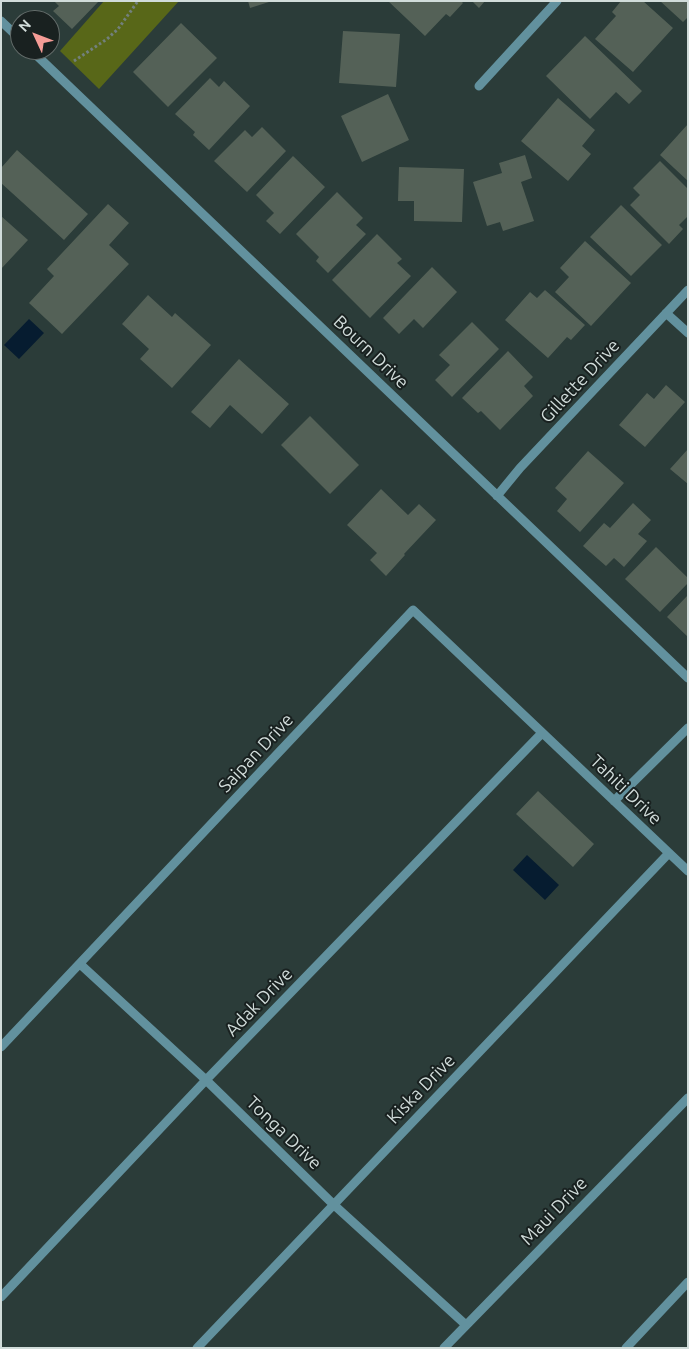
<!DOCTYPE html>
<html>
<head>
<meta charset="utf-8">
<style>
	body { margin:0 }
	#map { position:relative; width:689px; height:1349px; overflow:hidden; background:#2b3c39; font-family:Ubuntu,sans-serif }
	canvas { display:block }
	.frame { position:absolute; inset:0; border:2px solid #d1dcda; pointer-events:none }
	.north { position:absolute; left:10px; top:10px; width:50px; height:50px; box-sizing:border-box; background:#192120; border:1px solid #636c6a; border-radius:50%; rotate:313deg; font-size:14px; font-weight:700; line-height:20px; text-align:center; color:#d1dcda }
	.north::after { content:''; display:block; margin:auto; width:18px; height:22px; background:#f59c96; clip-path:polygon(50% 0,100% 100%,50% 72%,0 100%) }
</style>
</head>
<body>
<div id="map">
<canvas width="689" height="1349"></canvas>
<div class="frame"></div>
<div class="north">N</div>
</div>
<script>
const ctx = document.querySelector('canvas').getContext('2d');
ctx.lineJoin = 'round';
function fill(path, color) { ctx.fillStyle = color; ctx.fill(path, 'evenodd'); }
const shape = rows => new Path2D(rows.map(r => 'M' + r).join(''));
function stroke(path, color, width, dash) { ctx.strokeStyle = color; ctx.lineWidth = width; ctx.lineCap = dash ? 'butt' : 'round'; ctx.setLineDash(dash || []); ctx.stroke(path); }
function label(font, color, halo, rows, align = 'center') {
  ctx.font = font + ' Ubuntu,sans-serif'; ctx.lineWidth = 4; ctx.setLineDash([]); ctx.textBaseline = 'middle'; ctx.strokeStyle = halo; ctx.fillStyle = color; for (const [text, x, y, turn = 0] of rows) {
    ctx.save(); ctx.translate(x, y); ctx.rotate((+turn || 0) * Math.PI / 180); ctx.textAlign = isNaN(turn) ? turn : align; if (halo) ctx.strokeText(text, 0, 0); ctx.fillText(text, 0, 0); ctx.restore();
  }
}
fill(shape([
	[104,1,179,1,99,89,60,51]
]), '#586718');
fill(shape([
	[29,319,44,333,19,359,4,345],
	[527,855,559,885,545,900,513,870]
]), '#061c30');
fill(shape([
	[54,1,99,1,72,29,53,11,59,6],
	[248,1,269,1,269,2,250,8],
	[388,1,461,1,463,3,450,17,446,14,425,36],
	[472,1,485,1,479,8],
	[621,1,643,1,673,28,633,72,595,39,616,16,612,12],
	[660,1,688,1,688,17,683,22],
	[181,23,217,58,168,107,133,72],
	[343,31,400,34,396,87,339,83],
	[585,36,642,91,629,104,616,92,590,119,546,76],
	[210,78,219,87,224,81,250,106,209,150,193,135,195,132,175,114],
	[388,94,409,140,362,162,341,116],
	[558,98,595,130,582,146,591,154,568,181,521,141],
	[688,124,688,181,660,155],
	[262,127,286,151,247,192,214,161,245,130,252,137],
	[17,150,88,214,64,240,1,183,1,168],
	[525,155,532,178,521,182,534,221,503,231,500,222,487,226,473,182,502,173,499,163],
	[293,156,325,187,280,234,266,221,274,213,256,195],
	[660,161,688,189,688,216,679,225,683,229,669,244,630,205,640,195,633,188],
	[399,167,464,169,462,222,414,221,414,201,398,201],
	[337,192,363,218,356,225,366,234,328,273,316,261,319,257,296,234],
	[108,204,129,223,109,245,129,264,62,334,29,303,54,276,47,269],
	[621,205,662,245,631,276,590,237],
	[1,216,28,240,1,269],
	[377,234,402,259,397,263,411,276,370,318,332,280],
	[585,241,631,283,591,326,555,292,569,277,560,268],
	[432,267,457,292,423,328,414,319,399,334,383,318],
	[545,290,585,325,571,340,567,337,548,358,505,320,530,292,537,298],
	[148,295,172,317,175,313,211,345,172,388,140,359,149,349,122,324],
	[472,322,499,349,452,397,435,380,450,365,439,355],
	[508,351,533,377,524,386,533,396,500,430,481,411,478,413,462,398],
	[239,359,289,404,262,434,230,405,210,428,191,412],
	[666,385,685,402,645,447,619,425,647,393,654,399],
	[310,416,359,465,330,494,281,445],
	[688,449,688,484,670,469],
	[588,451,624,483,580,532,557,511,567,499,555,488],
	[381,489,408,515,419,504,436,520,404,554,405,555,386,576,370,560,377,553,347,525],
	[633,503,651,520,638,534,647,541,624,567,614,558,606,566,583,546,604,523,610,528],
	[656,547,688,578,688,583,660,612,625,579],
	[688,595,688,637,667,617],
	[538,791,594,844,573,867,516,814]
]), '#546157');
stroke(shape([
	[74,61,107,39,118,29,138,1]
]), '#72807d', 3, [2.5, 2.5]);
stroke(shape([
	[1,21,20,39],
	[31,50,688,678],
	[479,86,557,1],
	[666,313,688,333],
	[497,496,520,468,688,290],
	[614,801,688,728],
	[80,964,206,1080,333,1204,466,1325],
	[1,1047,413,610,688,871],
	[1,1297,206,1080,542,733],
	[197,1348,669,853],
	[444,1348,688,1098],
	[626,1348,688,1282]
]), '#62919e', 9);
label('18px', '#d1dcda', '#192120', [
	["Bourn Drive",371,352,44],
	["Gillette Drive",580,381,-47],
	["Saipan Drive",256,753,-47],
	["Tahiti Drive",626,790,44],
	["Adak Drive",259,1002,-46],
	["Kiska Drive",421,1089,-46],
	["Tonga Drive",284,1133,44],
	["Maui Drive",554,1211,-46]
]);
</script>
</body>
</html>
